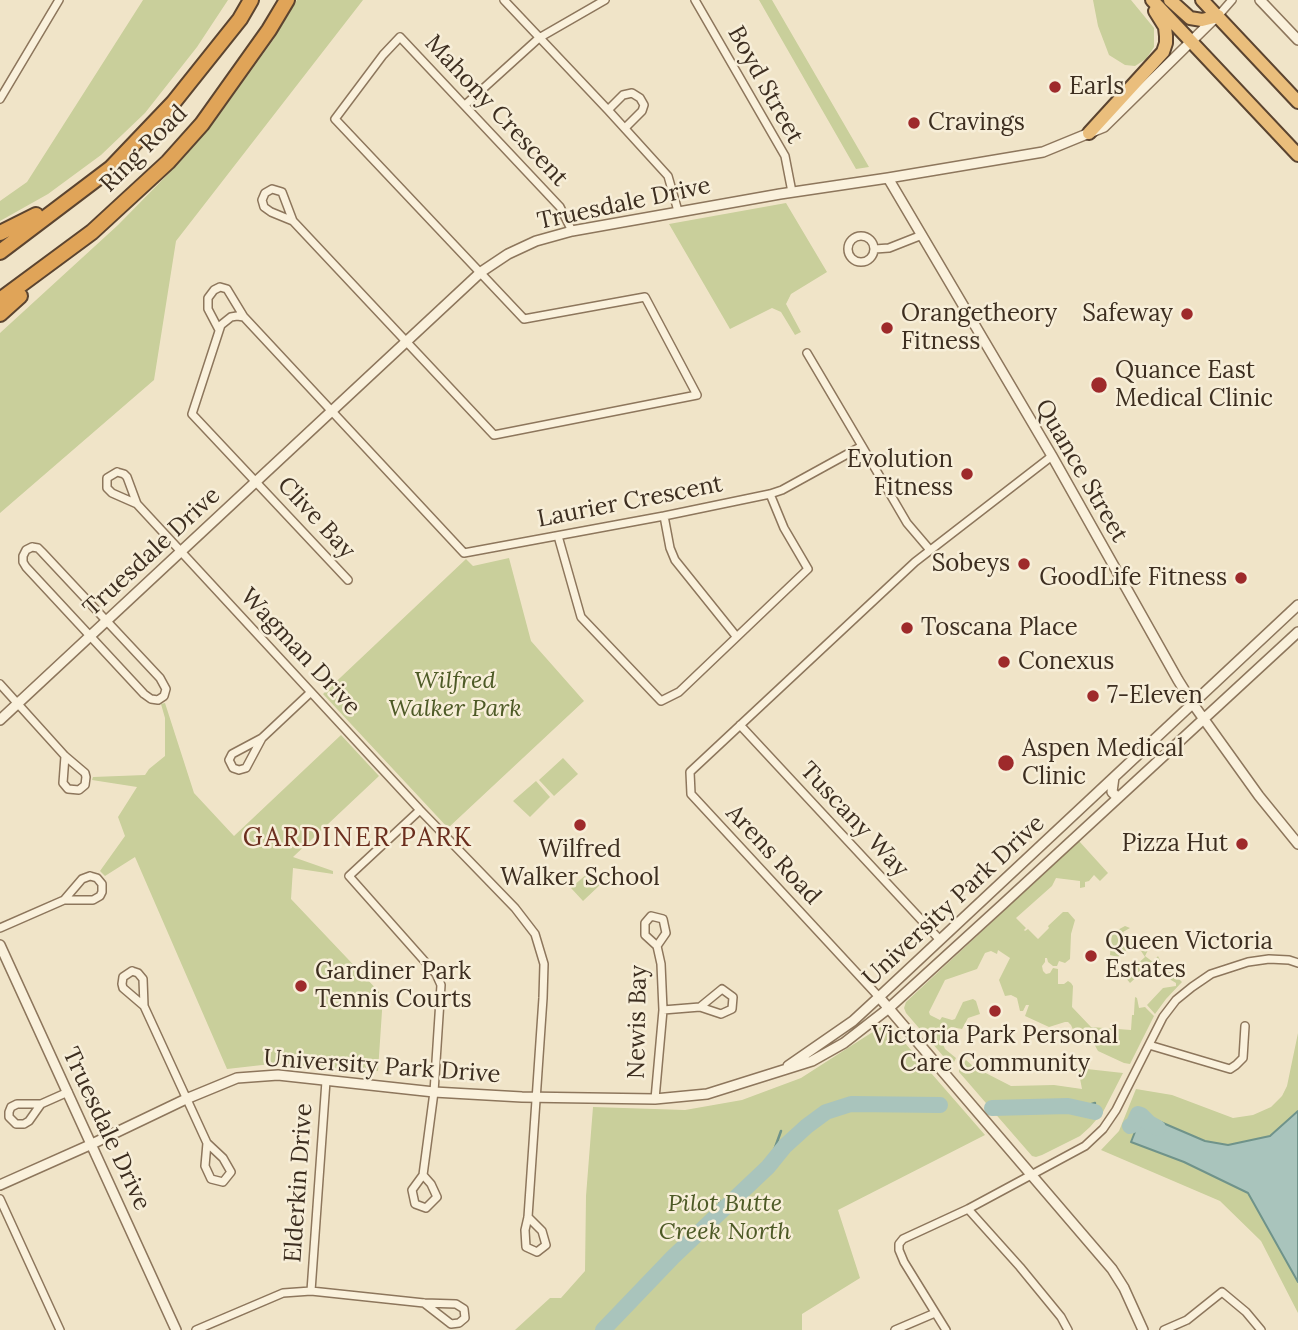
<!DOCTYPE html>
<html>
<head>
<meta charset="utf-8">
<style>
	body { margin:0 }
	canvas { display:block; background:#f0e4c8 }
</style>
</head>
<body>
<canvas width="1298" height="1330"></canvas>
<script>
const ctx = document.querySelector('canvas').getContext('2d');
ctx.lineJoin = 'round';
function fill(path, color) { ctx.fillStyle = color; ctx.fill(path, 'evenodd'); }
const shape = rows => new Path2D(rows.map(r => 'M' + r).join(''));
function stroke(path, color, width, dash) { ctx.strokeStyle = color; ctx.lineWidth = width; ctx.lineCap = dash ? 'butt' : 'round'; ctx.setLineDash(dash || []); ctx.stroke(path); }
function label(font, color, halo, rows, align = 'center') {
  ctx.font = font + ' Lora,serif'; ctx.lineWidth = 5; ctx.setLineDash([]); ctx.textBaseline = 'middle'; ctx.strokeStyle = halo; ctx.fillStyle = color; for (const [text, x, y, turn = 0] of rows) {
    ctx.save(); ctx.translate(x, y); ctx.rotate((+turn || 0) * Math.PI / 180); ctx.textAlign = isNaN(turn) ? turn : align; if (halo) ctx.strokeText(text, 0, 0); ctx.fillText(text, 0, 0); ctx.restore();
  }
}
fill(shape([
	[143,0,228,0,197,47,145,113,101,155,48,194,0,221,0,201,27,182],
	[297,0,363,0,176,241,154,380,0,513,0,333,118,225,179,163,212,125,273,40],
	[759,0,772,0,869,167,856,169],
	[1093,0,1131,0,1154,28,1154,47,1146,59,1135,66,1125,65,1109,55,1098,26],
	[786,203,827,272,791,294,786,304,801,332,795,335,781,312,772,308,730,329,669,224],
	[509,558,531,641,584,701,448,828,323,694,466,559,473,566],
	[165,703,194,793,234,836,341,735,379,776,293,857,333,871,333,874,293,868,291,899,383,996,378,1071,271,1064,227,1069,135,857,105,876,100,871,125,836,118,817,137,787,92,780,93,777,145,775,149,769,165,756,165,718,161,704],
	[563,758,578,774,554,796,539,780],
	[536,781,550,797,530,817,513,801],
	[1079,841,1108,873,1100,881,1094,875,1089,881,1085,882,1085,887,1080,888,1080,881,1056,878,1052,886,1016,918,1026,928,1024,930,1025,931,1028,929,1038,939,1049,928,1048,926,1063,912,1068,912,1075,920,1071,934,1070,959,1065,963,1059,961,1057,966,1053,966,1048,962,1047,958,1045,958,1045,962,1042,966,1043,971,1046,974,1050,973,1053,968,1058,969,1058,984,1064,984,1068,981,1071,983,1073,986,1072,1007,1091,1027,1131,1030,1132,1015,1134,1015,1134,1013,1135,997,1137,998,1139,1008,1145,1007,1154,1016,1130,1064,1124,1063,1098,1051,1093,1042,1082,1044,1078,1032,1076,1030,1074,1032,1071,1025,1068,1022,1065,1022,1049,1027,1025,1016,1029,1005,1026,1005,1023,1011,1020,1011,1017,998,1011,995,1005,996,999,980,1010,958,998,950,997,954,991,951,985,953,977,969,945,980,929,1012,930,1015,940,1020,942,1017,952,1020,955,1019,963,1002,973,999,976,1001,980,1014,968,1018,962,1029,951,1027,946,1031,943,1037,942,1042,945,1049,956,1058,954,1062,950,1064,906,1013,904,1008,906,1002],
	[589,872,601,884,583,901,571,888],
	[1125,926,1130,928,1123,932,1127,941,1135,937,1136,939,1135,943,1118,957,1110,955,1112,933],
	[1148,950,1145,956,1153,962,1158,956,1160,960,1159,966,1157,967,1153,962,1130,983,1125,977,1130,976,1131,967,1133,968,1145,957,1141,951],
	[1172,972,1182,982,1166,999,1155,1014,1147,1005,1163,988,1176,986,1176,983,1171,980,1166,974,1167,973],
	[882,1026,891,1027,985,1135,838,1210,860,1278,802,1314,802,1330,515,1330,550,1298,561,1298,585,1271,586,1196,593,1107,685,1110,742,1100,801,1078],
	[1298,1033,1298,1111,1270,1136,1228,1145,1205,1141,1142,1114,1131,1142,1184,1162,1248,1193,1298,1282,1298,1313,1261,1241,1220,1201,1101,1150,1119,1131,1136,1089,1172,1095,1233,1118,1253,1115,1271,1107,1282,1096,1287,1086],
	[966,1060,974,1067,1011,1086,1054,1085,1082,1089,1078,1068,1123,1073,1103,1112,1090,1127,1080,1136,1042,1155,1036,1157,1032,1156,959,1072,959,1069]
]), '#c9cf9b');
const water = shape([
	[1298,1111,1298,1282,1248,1193,1184,1162,1131,1142,1142,1114,1205,1141,1228,1145,1270,1136,1298,1111]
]);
fill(water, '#a9c4bc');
stroke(water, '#6f938a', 2);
stroke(shape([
	[1079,1108,1095,1103],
	[768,1167,781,1131],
	[718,1215,720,1208,719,1199],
	[703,1229,709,1229]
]), '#6f938a', 2.5);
stroke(shape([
	[992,1108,1068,1106,1095,1112],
	[1130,1126,1133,1125,1138,1114,1141,1115,1149,1123,1158,1128],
	[603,1330,673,1257,768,1167,785,1146,807,1126,826,1112,851,1104,940,1105]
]), '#a9c4bc', 16);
const minor = shape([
	[504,0,608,110,668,176,678,211],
	[695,0,785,156,792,192],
	[1218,16,1232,0],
	[0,99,59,0],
	[465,105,539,38,605,0],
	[608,110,623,95,632,93,640,98,644,105,642,111,625,128],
	[293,221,271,212,264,207,262,200,265,193,272,189,282,192,293,221,494,435,697,395,645,297,524,319,335,119,383,55,400,37,560,207,572,231],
	'848 249a13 13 0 1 1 26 0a13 13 0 1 1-26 0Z',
	[875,249,889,248,922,235],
	[219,330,208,309,208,298,214,290,220,287,227,289,244,317],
	[807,353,862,446],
	[117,472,124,474,127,477,137,504,112,493,107,488,107,478,117,472],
	[137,504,420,810,515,908,535,934,544,964,543,998,528,1217,525,1230,526,1247,537,1252,546,1245,542,1231,528,1217],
	[664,516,670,548,675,560,736,636],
	[558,536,581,617,661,701,679,692,808,569,784,528,770,494],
	[32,547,38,548,42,552,160,678,166,689,164,696,158,700,151,699,144,694,26,567,23,562,23,556,26,550,32,547],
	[348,580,192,414,221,325,231,317,237,316,244,317,464,553,664,516,770,494,782,490,862,446,907,523,930,550],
	[0,684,65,756],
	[740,725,940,940],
	[262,738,246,768,239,770,233,768,229,760,232,754,262,738],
	[262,738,311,692],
	[65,756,85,773,86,777,85,785,79,790,68,789,63,783,65,756],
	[420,810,349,876,436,974,441,985,434,1092,423,1175,412,1190,415,1204,426,1208,437,1197,431,1184,423,1175],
	[90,876,97,878,102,884,102,892,100,896,93,900,64,900,82,879,90,876],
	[0,928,64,900],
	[132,971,138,973,143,979,144,1006,123,988,122,984,123,977,132,971],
	[879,997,691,794,690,772,915,562,1052,456],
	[144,1006,207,1143,223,1158,231,1172,223,1182,211,1179,205,1166,207,1143],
	[663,1010,700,1007,721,1014,732,1009,733,997,722,989,700,1007],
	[1149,1045,1230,1069,1236,1065,1243,1058,1245,1026],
	[655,1099,663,1010,661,964,657,946,645,935,645,923,651,916,663,919,666,933,657,946],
	[41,1104,29,1121,24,1124,16,1124,9,1117,9,1112,11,1107,17,1104,41,1104,68,1092],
	[0,1199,60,1330],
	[968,1209,1020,1267,1061,1317,1068,1330],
	[311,1291,424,1303,456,1304,464,1309,465,1318,459,1323,451,1324,424,1303],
	[196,1330,283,1293,311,1291,326,1081],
	[895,1330,935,1313],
	[946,1330,904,1262,899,1250,899,1244,903,1239,968,1209,1085,1146,1103,1129,1116,1110,1163,1017,1176,1000,1192,987,1211,974,1248,962,1269,959,1289,960,1298,963],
	[1164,1330,1187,1320,1222,1292,1246,1312,1261,1330]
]);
const tertiary = shape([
	[1260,0,1298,40],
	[888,178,1052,456,1178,680,1193,704,1259,796,1298,844],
	[0,720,481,272,508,254,536,241,572,231,780,194,888,178,1043,152,1104,127,1216,17],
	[1114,777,1112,792,1118,798],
	[0,945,176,1330],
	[879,997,1112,1269,1124,1288,1143,1330],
	[788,1066,853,1021,879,997,1298,605],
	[0,1185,92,1144,186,1099,237,1078,278,1075,434,1092,522,1097,655,1099,707,1094,812,1061,844,1043,889,1008,1002,905,1298,632]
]);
const trunk = shape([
	[1152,0,1298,155],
	[1170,0,1190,18,1202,20,1218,16],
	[1202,0,1298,102],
	[1089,133,1163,52,1166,43,1166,36,1165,27,1155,11]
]);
const motorway = shape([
	[0,233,36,215],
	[0,252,111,168,173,103,240,19,251,0],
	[0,300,92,232,168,162,202,124,269,30,287,0],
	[0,314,20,296]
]);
stroke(minor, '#8d765c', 10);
stroke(tertiary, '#8d765c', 12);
stroke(trunk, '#5b4430', 16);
stroke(motorway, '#5b4430', 18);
stroke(minor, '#faf1dc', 7);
stroke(tertiary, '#faf1dc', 9);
stroke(trunk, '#eabe7c', 12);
stroke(motorway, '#e0a458', 14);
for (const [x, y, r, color] of [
	[1055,87,7,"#9e2a2b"],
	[914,123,7,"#9e2a2b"],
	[1187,314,7,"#9e2a2b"],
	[887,328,7,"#9e2a2b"],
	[1099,385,9,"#9e2a2b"],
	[967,474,7,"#9e2a2b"],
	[1024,564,7,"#9e2a2b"],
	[1241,578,7,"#9e2a2b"],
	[907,628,7,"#9e2a2b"],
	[1004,662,7,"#9e2a2b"],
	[1093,696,7,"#9e2a2b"],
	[1006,763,9,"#9e2a2b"],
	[580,825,7,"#9e2a2b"],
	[1242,844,7,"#9e2a2b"],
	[1091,956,7,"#9e2a2b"],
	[301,986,7,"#9e2a2b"],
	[995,1011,7,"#9e2a2b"]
]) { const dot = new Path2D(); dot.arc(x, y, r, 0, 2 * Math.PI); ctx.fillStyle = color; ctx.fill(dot); stroke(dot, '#f7eed8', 2.5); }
label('24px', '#3d2e20', '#f7eed8', [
	["Boyd Street",765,85,61],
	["Mahony Crescent",496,111,47],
	["Ring Road",144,149,-45],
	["Truesdale Drive",624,204,-12],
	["Quance Street",1081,471,60],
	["Laurier Crescent",630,502,-11],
	["Clive Bay",316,518,47],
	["Truesdale Drive",152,552,-43],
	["Wagman Drive",300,652,47],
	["Tuscany Way",854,820,47],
	["Arens Road",773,855,47],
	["University Park Drive",954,901,-43],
	["Newis Bay",638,1022,-89],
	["University Park Drive",382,1067,4],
	["Truesdale Drive",106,1129,65],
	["Elderkin Drive",299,1183,-86]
]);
label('24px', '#3d2e20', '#f7eed8', [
	["Earls",1069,87],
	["Cravings",928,123],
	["Orangetheory",901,314],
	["Fitness",901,342],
	["Safeway",1173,314,"right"],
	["Quance East",1115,371],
	["Medical Clinic",1115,399],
	["Evolution",953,460,"right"],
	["Fitness",953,488,"right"],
	["Sobeys",1010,564,"right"],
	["GoodLife Fitness",1227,578,"right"],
	["Toscana Place",921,628],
	["Conexus",1018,662],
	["7-Eleven",1107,696],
	["Aspen Medical",1022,749],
	["Clinic",1022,777],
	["Pizza Hut",1228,844,"right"],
	["Wilfred",580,850,"center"],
	["Walker School",580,878,"center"],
	["Queen Victoria",1105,942],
	["Estates",1105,970],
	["Gardiner Park",315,972],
	["Tennis Courts",315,1000],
	["Victoria Park Personal",995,1036,"center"],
	["Care Community",995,1064,"center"]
], 'left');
label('italic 24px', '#4d5a26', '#f7eed8', [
	["Wilfred",455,681],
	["Walker Park",455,709],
	["Pilot Butte",725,1204],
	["Creek North",725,1232]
]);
ctx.letterSpacing = '2px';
label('26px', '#6b2e1e', '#f7eed8', [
	["GARDINER PARK",358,839]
]);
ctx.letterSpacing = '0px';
</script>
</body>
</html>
